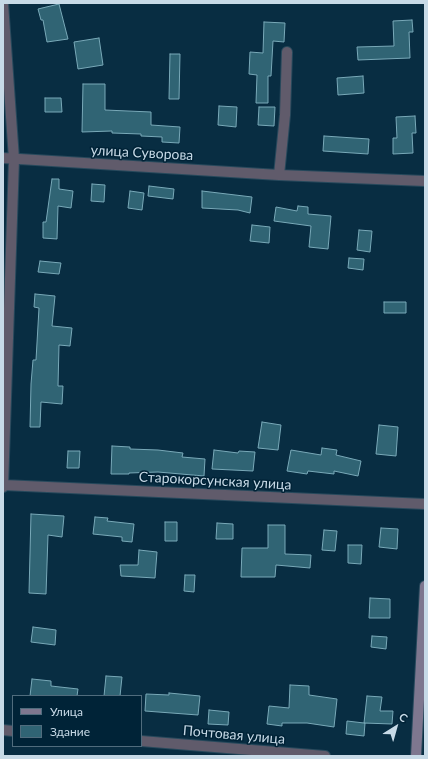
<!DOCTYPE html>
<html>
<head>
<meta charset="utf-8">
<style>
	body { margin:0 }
	#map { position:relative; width:428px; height:759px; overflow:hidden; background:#082d42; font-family:Lato,sans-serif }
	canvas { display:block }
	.frame { position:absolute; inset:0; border:4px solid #c7dae7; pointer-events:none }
	.legend { position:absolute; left:12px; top:695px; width:130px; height:52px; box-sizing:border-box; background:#002337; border:1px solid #506c7d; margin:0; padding:5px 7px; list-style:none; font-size:12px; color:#c7dae7 }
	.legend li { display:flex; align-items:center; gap:8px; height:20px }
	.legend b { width:20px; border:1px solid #506c7d }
	.north { position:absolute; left:376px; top:707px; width:40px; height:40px; -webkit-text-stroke:3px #002337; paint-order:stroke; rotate:37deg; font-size:11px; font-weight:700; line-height:16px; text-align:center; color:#c7dae7 }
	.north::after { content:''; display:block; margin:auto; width:14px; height:18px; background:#c7dae7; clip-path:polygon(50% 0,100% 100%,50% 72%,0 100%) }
</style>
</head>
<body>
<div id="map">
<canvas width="428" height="759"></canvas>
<div class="frame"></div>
<ul class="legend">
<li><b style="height:5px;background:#7e778f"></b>Улица</li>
<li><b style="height:11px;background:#306474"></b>Здание</li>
</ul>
<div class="north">С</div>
</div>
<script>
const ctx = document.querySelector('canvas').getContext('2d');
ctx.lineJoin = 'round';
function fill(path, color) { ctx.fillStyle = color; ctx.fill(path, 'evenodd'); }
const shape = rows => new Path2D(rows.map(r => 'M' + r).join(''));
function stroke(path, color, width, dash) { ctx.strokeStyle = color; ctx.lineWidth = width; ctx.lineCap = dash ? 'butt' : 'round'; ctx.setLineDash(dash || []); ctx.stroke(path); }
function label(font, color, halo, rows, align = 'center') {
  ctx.font = font + ' Lato,sans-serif'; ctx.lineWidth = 3; ctx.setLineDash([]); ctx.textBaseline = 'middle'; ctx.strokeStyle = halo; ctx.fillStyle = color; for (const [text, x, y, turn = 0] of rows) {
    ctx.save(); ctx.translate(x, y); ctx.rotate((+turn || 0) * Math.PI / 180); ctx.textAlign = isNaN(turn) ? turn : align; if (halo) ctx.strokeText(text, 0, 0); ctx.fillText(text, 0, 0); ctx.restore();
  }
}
const building = shape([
	[59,4,68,39,47,42,43,20,41,20,38,9,59,4],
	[412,20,413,32,409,32,410,58,358,60,357,47,394,46,393,21,412,20],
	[264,22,285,23,284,42,273,41,271,76,268,76,268,103,256,103,257,75,249,74,250,52,263,53,264,22],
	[99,38,103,65,78,69,74,42,99,38],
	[170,54,180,54,179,99,169,99,170,54],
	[363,76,364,93,338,95,337,78,363,76],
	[83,84,105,84,105,110,151,112,151,125,180,127,179,143,162,142,162,137,141,136,141,134,112,133,112,131,82,132,83,84],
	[45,98,61,98,62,112,45,112,45,98],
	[219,106,237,107,236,127,218,125,219,106],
	[259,107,275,107,274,126,258,125,259,107],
	[415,116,416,133,412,133,413,153,393,154,393,138,397,138,396,117,415,116],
	[324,136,369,139,368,154,323,151,324,136],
	[52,179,59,179,59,189,73,191,71,208,58,206,57,239,43,238,43,222,46,222,52,179],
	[92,184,105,185,104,202,91,201,92,184],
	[149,186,174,189,173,199,148,196,149,186],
	[130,191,144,193,142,210,128,208,130,191],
	[202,191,252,197,250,213,238,210,202,208,202,191],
	[298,206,308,207,308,214,331,216,328,249,309,247,311,226,274,221,276,207,297,211,298,206],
	[252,225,270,227,269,243,250,241,252,225],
	[359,230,372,231,370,252,357,250,359,230],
	[349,258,364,259,363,270,348,268,349,258],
	[40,261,61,263,59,274,38,272,40,261],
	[35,294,55,296,52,326,72,328,70,346,59,345,58,386,63,386,62,404,41,402,40,427,30,427,31,384,33,360,36,360,39,308,34,307,35,294],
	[384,302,406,302,406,313,384,313,384,302],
	[262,422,281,425,278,450,258,448,262,422],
	[379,425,398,427,396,456,376,454,379,425],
	[112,446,130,447,130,449,158,450,183,453,182,457,205,459,204,476,158,472,129,473,129,474,111,474,112,446],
	[322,448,337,450,336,455,361,461,358,476,334,471,334,474,308,471,307,474,287,471,291,450,321,455,322,448],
	[214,450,238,453,239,451,255,452,253,471,212,469,214,450],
	[68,451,80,451,79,468,67,468,68,451],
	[31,514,64,516,62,537,48,535,46,594,29,593,31,514],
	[95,517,108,518,107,521,134,524,132,542,122,541,122,537,93,534,95,517],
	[165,522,177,522,177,541,165,541,165,522],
	[217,523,233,524,233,539,216,539,217,523],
	[268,525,285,525,285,554,311,555,310,568,276,565,275,577,241,577,242,548,268,548,268,525],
	[381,528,398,529,397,549,379,547,381,528],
	[324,530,337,531,335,551,322,550,324,530],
	[348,545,362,545,361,564,348,563,348,545],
	[139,550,157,552,155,578,121,576,120,565,138,565,139,550],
	[185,575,195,575,194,592,184,591,185,575],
	[370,598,390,599,390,618,369,618,370,598],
	[33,627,56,630,55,645,31,642,33,627],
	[372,636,387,637,386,649,371,647,372,636],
	[106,676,122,677,120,696,104,696,106,676],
	[32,679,51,681,51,686,78,689,77,696,30,696,32,679],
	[290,685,309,686,309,695,337,699,334,727,307,723,282,723,282,726,267,724,269,706,289,708,290,685],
	[169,693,200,696,198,715,145,711,146,694,169,695,169,693],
	[367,696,382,697,380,711,393,711,392,724,364,723,365,723,364,736,346,734,347,721,364,723,367,696],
	[209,710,229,712,228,725,208,724,209,710]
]);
fill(building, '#306474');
stroke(building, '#79a9b8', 1);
const street = shape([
	[3,158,279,175,425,181],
	[279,175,285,115,287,52],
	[3,485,425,504],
	[3,487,14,159,3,3],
	[3,730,13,731],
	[141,741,325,756]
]);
const secondary = shape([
	[416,756,425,586]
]);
stroke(street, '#27495c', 12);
stroke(secondary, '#27495c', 12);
stroke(street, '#605b6b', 10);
stroke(secondary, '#7e778f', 10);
label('14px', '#c7dae7', '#002337', [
	["улица Суворова",142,153,3],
	["Старокорсунская улица",215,481,3],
	["Почтовая улица",234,735,5]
]);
</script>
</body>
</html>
